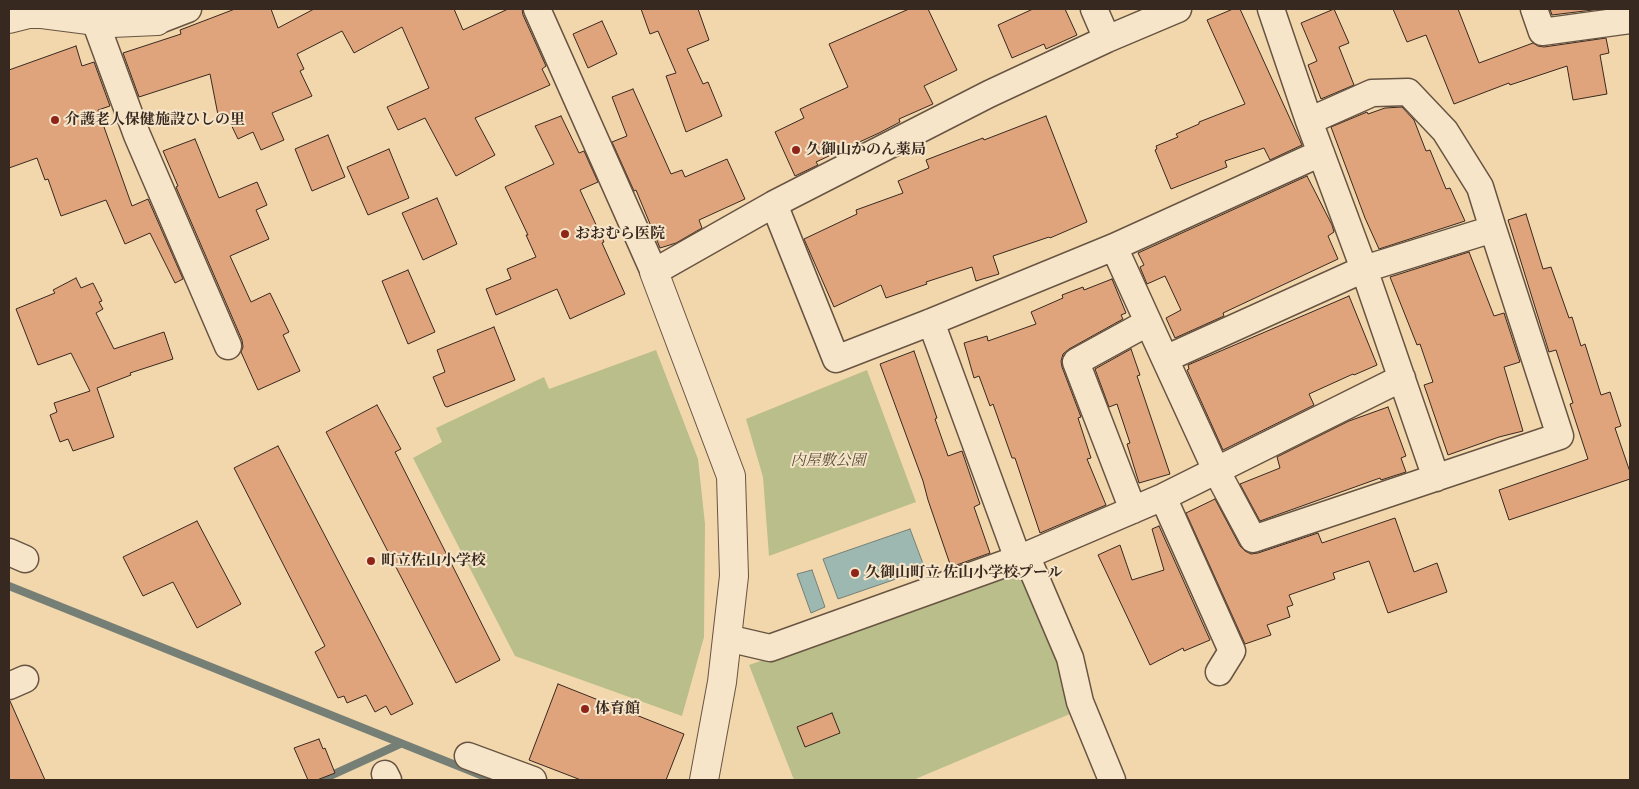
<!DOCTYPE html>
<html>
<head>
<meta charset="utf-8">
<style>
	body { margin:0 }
	#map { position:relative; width:1639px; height:789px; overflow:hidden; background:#f3d7ac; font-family:"Gentium Book Plus",serif }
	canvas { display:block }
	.frame { position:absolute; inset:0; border:10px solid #382920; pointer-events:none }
</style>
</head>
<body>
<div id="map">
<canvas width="1639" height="789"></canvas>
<div class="frame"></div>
</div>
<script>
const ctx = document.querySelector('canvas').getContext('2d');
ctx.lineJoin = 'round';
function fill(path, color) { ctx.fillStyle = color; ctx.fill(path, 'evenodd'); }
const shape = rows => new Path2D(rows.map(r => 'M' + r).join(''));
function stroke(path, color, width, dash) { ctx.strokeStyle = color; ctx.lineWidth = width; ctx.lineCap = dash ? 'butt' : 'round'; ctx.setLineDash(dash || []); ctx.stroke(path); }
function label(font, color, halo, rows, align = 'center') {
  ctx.font = font + ' "Gentium Book Plus","Noto Serif JP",serif'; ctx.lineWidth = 4; ctx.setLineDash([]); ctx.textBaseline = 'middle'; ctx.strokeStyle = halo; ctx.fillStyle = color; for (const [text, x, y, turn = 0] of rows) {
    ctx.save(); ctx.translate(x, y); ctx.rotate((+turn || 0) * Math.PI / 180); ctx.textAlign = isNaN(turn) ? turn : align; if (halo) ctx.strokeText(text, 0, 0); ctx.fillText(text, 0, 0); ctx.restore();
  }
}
fill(shape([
	[656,350,698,459,705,524,704,637,682,716,515,656,413,458,442,442,436,428,544,377,549,389],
	[867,370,916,502,769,556,763,477,746,419],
	[1019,570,1026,570,1077,711,913,780,794,780,749,665]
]), '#b9be8a');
const water = shape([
	[910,529,925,569,838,599,823,559,910,529],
	[812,570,825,607,811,613,797,574,812,570]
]);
fill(water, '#9db8b0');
stroke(water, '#757f76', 1);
stroke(shape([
	[9,586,493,780],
	[321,780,400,744]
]), '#757f76', 8);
const building = shape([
	[235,9,271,9,278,28,314,9,454,9,463,30,508,9,522,9,523,15,546,66,542,69,550,85,475,118,495,155,456,176,425,118,398,130,387,107,429,88,402,27,354,53,342,31,297,54,304,69,300,71,312,96,272,113,284,140,261,150,253,132,238,139,226,114,218,115,210,74,139,97,123,53,181,34,180,30,235,9],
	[641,9,698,9,709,40,687,49,703,84,708,82,722,116,686,132,666,76,676,73,658,31,650,34,641,9],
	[909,9,928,9,957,70,924,86,933,104,899,119,900,122,879,133,816,162,818,165,795,176,775,132,804,118,800,109,848,87,829,44,909,9],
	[1033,9,1065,9,1077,35,1046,49,1044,44,1012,58,998,25,1033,9],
	[1233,9,1240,9,1302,145,1270,160,1264,148,1225,161,1227,167,1171,189,1155,150,1157,149,1156,146,1178,137,1176,134,1199,124,1199,122,1245,104,1207,20,1233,9],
	[1334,9,1349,43,1339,47,1354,85,1321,99,1308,65,1317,61,1301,23,1334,9],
	[1393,9,1458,9,1479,63,1533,43,1538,46,1544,47,1606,38,1609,53,1600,55,1607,94,1573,100,1567,66,1510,85,1509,83,1454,104,1426,35,1407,42,1393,9],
	[1550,9,1601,9,1552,15,1550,9],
	[602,21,617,54,588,68,573,34,602,21],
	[76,46,82,66,94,62,110,106,98,110,132,206,148,199,183,279,175,283,150,233,125,244,106,200,61,216,48,179,45,180,37,158,9,168,9,70,76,46],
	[633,89,671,174,682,170,685,177,727,159,745,199,699,220,702,228,676,243,660,248,636,190,634,191,612,142,627,136,612,97,633,89],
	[1402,107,1414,120,1426,151,1430,150,1446,189,1450,188,1465,221,1379,249,1365,218,1331,127,1367,112,1368,114,1385,108,1402,107],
	[561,116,579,153,584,151,598,182,580,190,604,242,602,243,625,294,570,319,557,289,496,315,486,289,511,279,507,269,536,257,526,235,528,235,505,187,554,164,535,126,561,116],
	[1046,116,1087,222,1050,238,1049,237,993,256,999,274,976,281,972,267,926,282,927,284,886,298,881,285,834,307,804,239,857,214,856,210,903,193,898,181,929,168,926,160,983,138,984,140,1046,116],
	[328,135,345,177,312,191,295,149,328,135],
	[195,139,219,198,257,182,267,205,256,210,269,239,230,256,251,302,270,293,289,332,283,335,300,371,258,390,241,352,243,347,242,340,176,187,178,186,163,151,195,139],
	[389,149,409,198,368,215,347,167,389,149],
	[1307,176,1332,225,1334,232,1328,236,1338,259,1223,313,1224,316,1175,338,1166,318,1181,310,1165,276,1147,284,1140,267,1144,265,1138,253,1307,176],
	[437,198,457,244,423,260,402,213,437,198],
	[1526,214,1543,269,1551,267,1569,318,1572,317,1581,346,1585,344,1601,395,1610,392,1621,426,1615,428,1630,472,1630,479,1509,520,1499,490,1588,459,1570,404,1573,403,1556,350,1549,352,1508,220,1526,214],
	[1469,252,1494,316,1504,313,1520,362,1504,367,1523,431,1499,437,1448,455,1424,385,1433,382,1420,344,1417,345,1390,277,1469,252],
	[408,270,435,332,408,344,382,281,408,270],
	[76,278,81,288,93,283,102,301,99,302,103,309,96,313,114,349,164,332,173,359,130,373,131,375,97,388,114,437,73,451,68,439,60,442,50,415,57,412,54,403,90,391,71,353,38,365,16,309,55,293,53,290,76,278],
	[1112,279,1126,313,1121,315,1123,319,1069,349,1063,354,1061,361,1062,367,1081,417,1078,418,1091,458,1087,459,1106,505,1040,533,1015,458,1012,458,993,404,990,406,979,376,974,378,964,343,987,336,988,341,1036,324,1031,312,1063,298,1062,295,1083,287,1084,290,1112,279],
	[1349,296,1377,365,1354,375,1353,374,1309,394,1314,405,1223,450,1187,370,1189,369,1188,365,1349,296],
	[494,327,515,380,447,407,445,406,433,377,445,372,437,350,494,327],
	[1131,349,1140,375,1137,376,1170,474,1139,483,1127,444,1130,443,1117,404,1109,407,1095,369,1131,349],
	[914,351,937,418,935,419,948,456,962,451,980,504,974,507,990,553,951,567,928,500,923,481,880,364,914,351],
	[377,405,401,449,395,452,500,660,456,683,326,432,377,405],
	[1388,407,1406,456,1401,458,1406,472,1381,480,1380,478,1260,521,1240,484,1280,468,1277,457,1349,421,1388,407],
	[278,446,413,704,391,715,386,706,375,712,366,695,347,703,344,696,338,698,315,652,325,646,234,468,278,446],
	[1215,499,1240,546,1245,551,1251,554,1258,553,1318,533,1322,543,1395,518,1414,572,1437,563,1447,592,1388,613,1369,561,1333,573,1335,579,1289,595,1293,605,1287,607,1290,617,1267,625,1271,635,1245,644,1186,513,1215,499],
	[197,521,241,604,197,628,173,582,143,596,123,557,197,521],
	[1159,526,1210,640,1184,651,1183,648,1150,665,1098,555,1120,545,1132,580,1164,570,1152,529,1159,526],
	[558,684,684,734,666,780,581,780,529,760,558,684],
	[9,701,10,701,45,780,9,780,9,701],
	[832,713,840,733,805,747,797,727,832,713],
	[319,739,323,749,325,748,335,773,317,780,308,780,294,748,319,739]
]);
fill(building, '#dfa47c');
stroke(building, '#382920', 1);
const minor = shape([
	[537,9,654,272,774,204,989,94,1107,39,1178,9],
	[1094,9,1107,39],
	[1271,9,1309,121,1364,269,1436,478],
	[1534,9,1542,32,1630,20],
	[95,21,137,135,228,346],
	[157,21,188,9],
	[1309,121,1372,93,1408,92,1445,131,1480,187,1493,229],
	[774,204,836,359,931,322,1114,247,1321,153],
	[1493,229,1560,436,1253,539,1216,470,1165,359,1364,269,1493,229],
	[1114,247,1165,359],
	[931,322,1018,559,1163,497,1402,378],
	[1163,497,1232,651,1219,672],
	[1133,510,1076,362,1147,323],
	[9,552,25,559],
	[1026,555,1070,658,1080,702,1112,780],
	[727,638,770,648,1018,559],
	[9,686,25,679],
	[468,756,533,780],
	[385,774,388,780]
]);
const tertiary = shape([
	[9,19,29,14,42,14,112,23,157,21],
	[654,272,731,476,734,576,722,682,704,780]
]);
stroke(minor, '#675443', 29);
stroke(tertiary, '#675443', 30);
stroke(minor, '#f7e5c9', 26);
stroke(tertiary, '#f7e5c9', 28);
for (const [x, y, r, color] of [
	[55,120,5,"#8f2418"],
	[796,150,5,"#8f2418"],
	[565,234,5,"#8f2418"],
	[371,561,5,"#8f2418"],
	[855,573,5,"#8f2418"],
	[585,709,5,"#8f2418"]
]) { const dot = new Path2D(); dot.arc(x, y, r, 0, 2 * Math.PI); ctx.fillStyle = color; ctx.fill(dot); stroke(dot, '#f7e5c9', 2); }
label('bold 15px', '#382920', '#f7e5c9', [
	["介護老人保健施設ひしの里",65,120],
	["久御山かのん薬局",806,150],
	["おおむら医院",575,234],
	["町立佐山小学校",381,561],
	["久御山町立 佐山小学校プール",865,573],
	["体育館",595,709]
], 'left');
label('italic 15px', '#584e3a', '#f7e5c9', [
	["内屋敷公園",828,461]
]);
</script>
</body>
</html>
